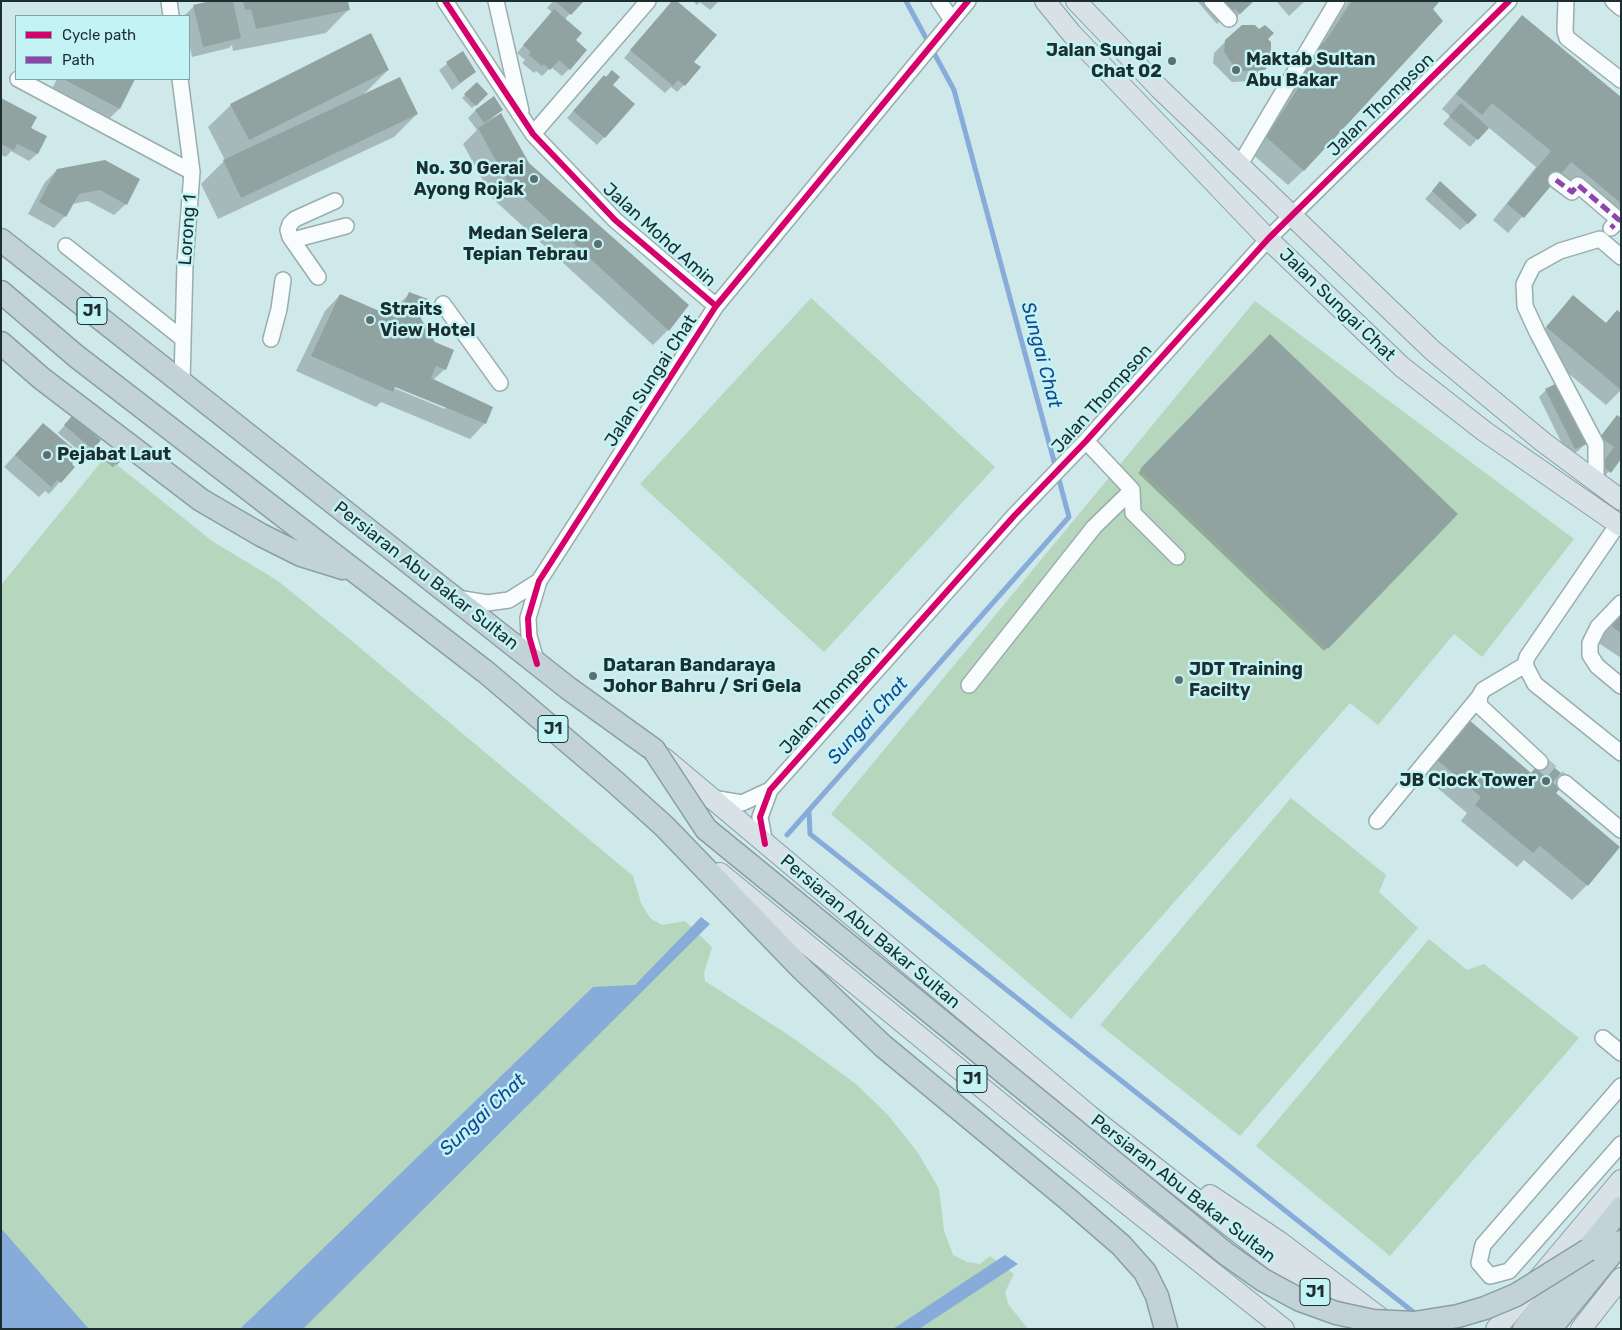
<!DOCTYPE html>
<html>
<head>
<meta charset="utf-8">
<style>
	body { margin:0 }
	#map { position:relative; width:1622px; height:1330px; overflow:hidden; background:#cfe8ea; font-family:Rubik,sans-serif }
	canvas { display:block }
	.frame { position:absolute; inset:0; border:2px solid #1c2e2f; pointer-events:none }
	.legend { position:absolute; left:15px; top:15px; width:175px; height:65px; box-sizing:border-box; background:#c4f3f5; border:1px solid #81a4a6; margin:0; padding:6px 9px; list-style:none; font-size:15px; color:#1c2e2f }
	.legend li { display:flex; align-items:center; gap:10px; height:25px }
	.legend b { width:25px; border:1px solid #81a4a6 }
</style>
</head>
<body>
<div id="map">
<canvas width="1622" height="1330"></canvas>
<div class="frame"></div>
<ul class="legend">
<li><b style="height:6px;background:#d6006c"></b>Cycle path</li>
<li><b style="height:6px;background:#8e44ad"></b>Path</li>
</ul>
</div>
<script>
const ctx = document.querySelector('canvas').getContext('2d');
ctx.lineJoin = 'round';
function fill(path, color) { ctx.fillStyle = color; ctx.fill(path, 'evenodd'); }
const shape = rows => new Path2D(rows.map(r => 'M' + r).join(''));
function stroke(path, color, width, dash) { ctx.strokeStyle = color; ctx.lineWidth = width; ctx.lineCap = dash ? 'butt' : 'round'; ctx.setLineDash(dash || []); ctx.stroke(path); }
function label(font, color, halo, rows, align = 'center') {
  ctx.font = font + ' Rubik,sans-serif'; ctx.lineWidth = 5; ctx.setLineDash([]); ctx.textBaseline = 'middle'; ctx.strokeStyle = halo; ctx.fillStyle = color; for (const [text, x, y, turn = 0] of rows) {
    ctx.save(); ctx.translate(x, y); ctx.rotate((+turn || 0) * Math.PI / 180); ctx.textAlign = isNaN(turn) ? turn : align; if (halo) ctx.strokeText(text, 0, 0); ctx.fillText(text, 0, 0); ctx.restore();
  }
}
fill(shape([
	[811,298,995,467,824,652,640,484],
	[1255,301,1574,539,1482,657,1454,634,1378,725,1350,703,1071,1019,831,814],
	[106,456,212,541,278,581,347,637,633,876,641,903,650,918,662,925,685,921,712,947,704,973,705,981,793,1038,856,1084,888,1115,918,1153,939,1189,944,1231,953,1255,967,1262,980,1264,990,1256,1014,1274,1005,1292,1008,1304,1028,1329,89,1329,1,1228,1,585],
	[1291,798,1386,875,1379,892,1418,928,1240,1136,1100,1025],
	[1429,939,1467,970,1484,964,1579,1038,1390,1256,1256,1146]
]), '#b6d6bd');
fill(shape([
	[701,917,710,924,303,1329,240,1329,593,987,635,985],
	[1,1228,89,1329,1,1329],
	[1005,1255,1018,1264,919,1329,893,1329]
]), '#88acd9');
fill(shape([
	[216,1,347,1,348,10,326,33,233,51,232,45,229,48,192,57,189,44,189,16,184,16,194,6],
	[553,1,582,1,564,20,574,40,569,69,562,76,551,67,542,76,536,71,534,73,522,63,525,60,517,53,552,12,547,8],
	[693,1,719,1,710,10,700,2,697,5],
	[1197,1,1253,1,1228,25,1222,19,1217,24],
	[1276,1,1305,1,1289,16],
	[1348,1,1439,1,1304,170,1288,185,1251,153],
	[667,8,693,62,684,85,677,92,671,87,665,93,624,58],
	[1522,17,1621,98,1621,207,1608,220,1556,178,1508,233,1493,220,1536,167,1488,127,1470,147,1443,124,1450,116,1442,109],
	[1267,39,1264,69,1253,81,1232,82,1213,63,1214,53,1226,41],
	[462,53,475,72,452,90,439,70],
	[388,70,362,96,417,114,394,137,218,219,201,184,225,160,208,127,231,105],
	[57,79,134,79,119,109,104,124,48,96],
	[477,84,486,94,472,108,462,98],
	[597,84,611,85,634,104,597,145,567,118],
	[1,100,30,129,45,137,37,154,29,161,11,151,6,157,1,155],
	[501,109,491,120,668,330,653,345,493,199,463,144,477,130,468,118,476,110],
	[104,161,126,204,114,215,88,201,72,204,65,216,54,228,28,214,45,182,57,170],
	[1433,190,1468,223,1460,230,1425,199],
	[409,294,445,369,433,380,485,423,470,439,381,402,376,407,296,371,325,311,340,295,391,317,394,309],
	[390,384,446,407,445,409,389,386],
	[1573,297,1605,324,1617,311,1621,314,1621,390,1606,405,1532,343],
	[1270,336,1457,514,1324,651,1138,473],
	[1546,390,1586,443,1578,451,1568,456,1539,397],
	[1617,417,1621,457,1599,483,1590,449],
	[43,424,70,454,70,464,73,467,49,494,45,491,39,497,4,467],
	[65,425,92,449,85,456,58,433],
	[113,453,116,464,113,467,105,461],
	[1621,611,1621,658,1597,642],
	[1453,736,1554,794,1587,885,1572,900,1524,860,1517,867,1461,821,1467,813,1421,774]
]), '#0003');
stroke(shape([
	[809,812,810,834,1417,1315],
	[787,835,1069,517,954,90,906,1]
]), '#88acd9', 5);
fill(shape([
	[210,1,233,1,241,38,203,47,193,5],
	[243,1,348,1,350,10,256,29,251,9,245,10],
	[555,1,584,1,571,15],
	[672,1,677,1,717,35,694,62,701,67,685,86,678,80,673,86,630,50],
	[1218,1,1254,1,1240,14,1235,9,1229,13],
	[1352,1,1440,1,1433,9,1443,21,1304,171,1266,137,1304,79,1299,75,1321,41,1324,43],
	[554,9,582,33,576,40,587,50,570,70,559,60,550,70,544,64,542,66,529,55,531,52,523,45],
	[1522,15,1621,97,1621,203,1571,162,1524,218,1507,204,1551,151,1492,103,1482,115,1456,94],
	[1242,25,1255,25,1259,29,1265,25,1274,33,1268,39,1271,42,1271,57,1268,60,1270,64,1265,70,1243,71,1231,62,1224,52,1225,40],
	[371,33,389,70,249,140,230,104],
	[463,51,476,72,460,83,446,62],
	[612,70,620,77,613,85,635,104,605,138,573,111,604,75,606,77],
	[400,77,418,114,241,198,223,160],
	[63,79,135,79,120,109],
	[477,82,488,94,476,106,464,94],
	[494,96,503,110,484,123,475,110],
	[1,98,37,117,31,128,47,136,38,154,17,144,14,150,1,144],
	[1461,103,1489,128,1478,140,1449,116],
	[501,113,529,163,689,305,669,331,508,183,478,128],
	[105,160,140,179,127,205,100,190,79,194,66,217,39,202,57,169],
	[1440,181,1477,215,1468,224,1432,191],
	[409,292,428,299,421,319,435,342,454,350,446,370,436,366,431,378,493,407,486,424,395,387,393,392,311,356,340,294,398,319],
	[1573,295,1606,323,1617,310,1621,313,1621,390,1546,327],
	[1270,334,1458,514,1328,649,1140,469],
	[1557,383,1587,444,1575,449,1545,389],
	[1617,415,1621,418,1621,459,1611,473,1601,465,1614,447,1600,437],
	[72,416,101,440,93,450,64,425],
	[43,423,75,450,72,454,76,458,72,464,75,467,61,483,57,480,51,487,15,455],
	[116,448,125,455,117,465,108,457],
	[1621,613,1621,633,1612,627],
	[1468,719,1531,773,1543,758,1568,779,1556,793,1620,847,1588,886,1540,846,1533,853,1475,805,1481,797,1435,758]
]), '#90a3a1');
stroke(shape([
	[1540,762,1565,783]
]), '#abc3c5', 15, [15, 8]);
const minor = shape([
	[169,1,171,16],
	[445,1,533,134,615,220,716,306],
	[496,1,521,111],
	[939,1,952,20],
	[1212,1,1229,19],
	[1566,1,1565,31,1567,38,1621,80],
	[1613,1,1621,8],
	[18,79,192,172],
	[180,79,192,172,185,263,182,382],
	[533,134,648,1],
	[1239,166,1337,1],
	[1556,180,1572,192,1578,185,1619,220,1611,228],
	[293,240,346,226],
	[66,246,183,339],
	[318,277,290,237,288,230,290,224,295,219,335,201],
	[443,304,500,383],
	[271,339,279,309,283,280],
	[1086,441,1132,490,1133,513,1177,557],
	[1596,483,1596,444,1537,332,1525,306,1524,284,1533,266,1560,251,1600,239,1621,257],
	[1618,524,1527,657,1525,665,1535,684,1621,753],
	[457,598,487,603,509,600,539,581],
	[1621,603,1598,627,1590,643,1590,655,1597,666,1621,686],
	[537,664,529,636,528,618,539,581,716,306,968,1],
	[1525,665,1483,690,1479,697,1480,706,1540,762],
	[969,685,1094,527,1132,490],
	[1565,783,1621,830],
	[712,798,742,803,770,790],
	[1377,821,1479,697],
	[765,844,760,817,770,790,1014,516,1086,441,1268,239,1509,1],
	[1603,1038,1621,1053],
	[1621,1086,1483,1245,1479,1263,1490,1276,1509,1271,1621,1144]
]);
const major = shape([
	[1045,1,1072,34,1268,239,1402,367,1484,431,1621,526],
	[1076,1,1160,89,1432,350,1543,442,1621,500],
	[664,758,1090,1116,1338,1311],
	[720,873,1036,1132,1284,1329],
	[1210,1195,1280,1242,1390,1325],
	[1496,1329,1621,1180],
	[1581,1329,1621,1278]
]);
const highway = shape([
	[1,240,568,688,654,750],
	[1,292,76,356,487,673,614,781,664,826,802,969,883,1046,1069,1200,1121,1245,1145,1272,1157,1296,1166,1329],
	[1,343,41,378,201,500,261,535,301,555,343,568],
	[1524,1329,1621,1208],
	[1550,1329,1621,1242]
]);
stroke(minor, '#99adae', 18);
stroke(major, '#879fa5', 22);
stroke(highway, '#879fa5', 25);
stroke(minor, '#f8fcfc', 15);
stroke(major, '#d8e2e6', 20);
stroke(highway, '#c2d2d6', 22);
const highwayBridge = shape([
	[654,750,706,829,1225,1253,1263,1280,1300,1300,1336,1313,1373,1321,1414,1323,1458,1316,1485,1308,1516,1295,1588,1250]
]);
stroke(highwayBridge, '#879fa5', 25, []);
stroke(highwayBridge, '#c2d2d6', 22);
stroke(shape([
	[1556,180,1572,192,1578,185,1619,220,1611,228]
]), '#8e44ad', 5, [10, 5]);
stroke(shape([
	[445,1,533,134,615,220,716,306],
	[537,664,529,636,528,618,539,581,716,306,968,1],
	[765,844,760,817,770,790,1014,516,1086,441,1268,239,1509,1]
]), '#d6006c', 6);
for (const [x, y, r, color] of [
	[1172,61,5,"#5b6f70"],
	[1236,70,5,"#5b6f70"],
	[534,179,5,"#5b6f70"],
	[598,244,5,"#5b6f70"],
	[370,320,5,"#5b6f70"],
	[47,455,5,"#5b6f70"],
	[593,676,5,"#5b6f70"],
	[1179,680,5,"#5b6f70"],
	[1546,781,5,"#5b6f70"]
]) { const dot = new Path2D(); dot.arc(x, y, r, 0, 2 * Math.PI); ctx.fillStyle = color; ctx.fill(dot); stroke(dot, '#c4f3f5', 2); }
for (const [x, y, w] of [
	[92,311,30],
	[553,729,30],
	[972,1079,30],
	[1315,1292,30]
]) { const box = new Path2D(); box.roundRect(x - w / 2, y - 13.5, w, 27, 4); ctx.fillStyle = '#c4f3f5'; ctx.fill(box); stroke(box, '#1c2e2f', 1); }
label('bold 16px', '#1c2e2f', null, [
	["J1",92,311],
	["J1",553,729],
	["J1",972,1079],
	["J1",1315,1292]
]);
label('bold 18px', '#1c2e2f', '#c4f3f5', [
	["Jalan Sungai",1162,51,"right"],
	["Chat 02",1162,72,"right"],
	["Maktab Sultan",1246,60],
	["Abu Bakar",1246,81],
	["No. 30 Gerai",524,169,"right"],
	["Ayong Rojak",524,190,"right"],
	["Medan Selera",588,234,"right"],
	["Tepian Tebrau",588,255,"right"],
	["Straits",380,310],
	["View Hotel",380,331],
	["Pejabat Laut",57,455],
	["Dataran Bandaraya",603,666],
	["Johor Bahru / Sri Gela",603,687],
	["JDT Training",1189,670],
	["Facilty",1189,691],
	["JB Clock Tower",1536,781,"right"]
], 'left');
label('18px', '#1c2e2f', '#c4f3f5', [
	["Jalan Thompson",1381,105,-44],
	["Lorong 1",188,230,-86],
	["Jalan Mohd Amin",659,235,42],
	["Jalan Sungai Chat",1337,305,44],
	["Jalan Sungai Chat",651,381,-57],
	["Jalan Thompson",1102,399,-48],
	["Persiaran Abu Bakar Sultan",426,576,38],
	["Jalan Thompson",830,700,-48],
	["Persiaran Abu Bakar Sultan",870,932,40],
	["Persiaran Abu Bakar Sultan",1183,1189,38]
]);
label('italic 19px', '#134893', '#c4f3f5', [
	["Sungai Chat",1041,355,75],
	["Sungai Chat",868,721,-48],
	["Sungai Chat",483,1115,-43]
]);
</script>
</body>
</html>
